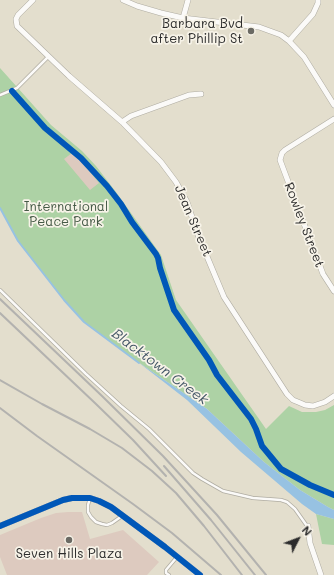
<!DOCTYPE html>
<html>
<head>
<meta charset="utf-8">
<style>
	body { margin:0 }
	#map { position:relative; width:334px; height:575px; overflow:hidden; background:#e3decd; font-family:Mali,sans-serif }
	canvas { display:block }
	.north { position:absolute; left:278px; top:519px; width:40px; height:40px; -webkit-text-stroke:3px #f7f3e8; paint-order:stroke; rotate:48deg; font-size:11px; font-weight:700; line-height:16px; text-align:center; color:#2b2b2b }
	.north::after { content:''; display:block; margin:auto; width:14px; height:18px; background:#2b2b2b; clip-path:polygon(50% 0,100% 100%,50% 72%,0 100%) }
</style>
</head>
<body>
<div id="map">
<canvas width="334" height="575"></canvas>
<div class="north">N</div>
</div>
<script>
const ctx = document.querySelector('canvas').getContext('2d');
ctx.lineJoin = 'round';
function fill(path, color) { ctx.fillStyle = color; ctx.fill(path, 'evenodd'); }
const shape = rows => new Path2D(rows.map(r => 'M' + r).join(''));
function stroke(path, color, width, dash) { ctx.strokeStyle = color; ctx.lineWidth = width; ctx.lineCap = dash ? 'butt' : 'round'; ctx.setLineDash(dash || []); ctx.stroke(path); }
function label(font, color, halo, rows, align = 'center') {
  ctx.font = font + ' Mali,sans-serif'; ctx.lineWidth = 3.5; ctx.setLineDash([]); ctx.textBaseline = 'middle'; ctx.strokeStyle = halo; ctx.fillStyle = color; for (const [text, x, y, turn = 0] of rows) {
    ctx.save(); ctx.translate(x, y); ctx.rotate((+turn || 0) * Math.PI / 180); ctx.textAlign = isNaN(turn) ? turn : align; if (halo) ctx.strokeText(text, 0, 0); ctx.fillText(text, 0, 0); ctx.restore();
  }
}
fill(shape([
	[0,68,51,125,82,151,96,166,116,192,161,255,176,300,266,429,289,406,302,412,316,412,325,410,334,405,334,510,328,507,300,490,264,462,207,409,138,362,84,322,64,300,18,241,0,208],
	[316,514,334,519,334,545,322,544]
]), '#add2a5');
fill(shape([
	[138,362,207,409,264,462,300,490,328,507,334,510,334,519,316,514,302,504,241,452,187,400]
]), '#97c2e2');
stroke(shape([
	[0,208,18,241,64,300,84,322,139,363]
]), '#97c2e2', 2);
fill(shape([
	[72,153,74,153,80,160,99,183,90,190,64,159],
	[68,512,82,512,90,539,123,530,159,562,147,575,7,575,0,557,0,535,41,518,56,513]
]), '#ddcabf');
const lane = shape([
	[0,95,17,88,48,57],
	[0,290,86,374,121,406,149,429,193,473,202,479,223,491,253,498,281,500,287,502,295,509,307,526],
	[90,498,88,505,88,512,91,517,96,522,102,524,107,525,112,523,122,516],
	[169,575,166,573,166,570,177,557]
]);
const street = shape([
	[33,0,18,15,16,19,17,26,69,76,122,122,161,162,176,182,187,202,198,235,224,297,287,394,293,400,298,402,305,405,313,406,325,402,334,396],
	[123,0,137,6,161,13,183,18,259,27,281,35,289,41,304,57,334,105],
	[183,18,188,0],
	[289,41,313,14,318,3,318,0],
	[334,119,285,150,282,153,280,160,323,274,334,291],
	[122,122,131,116,189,95,201,94],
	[0,526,63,500,72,498,90,498,99,501,111,507,165,547,200,575],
	[308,526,310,543,321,575]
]);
stroke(lane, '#afaca2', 4);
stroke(street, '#afaca2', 6);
stroke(lane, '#fbfaf8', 2.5);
stroke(street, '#fbfaf8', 5);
stroke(shape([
	[0,299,102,396,163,456,217,515,266,575],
	[0,313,96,404,133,440,166,476],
	[0,380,42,404,90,429,122,448,152,471,176,493,204,526,242,575],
	[0,408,37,436,133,504,172,533,221,575],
	[164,466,211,520,255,575]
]), '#b3b2af', 2);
stroke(shape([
	[12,91,45,128,81,158,107,186,121,204,132,222,156,254,158,258,160,268,174,310,209,360,217,375,251,419,256,429,262,446,267,452,281,469,310,485,334,495],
	[0,526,63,500,72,498,90,498,99,501,111,507,165,547,200,575]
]), '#0057b8', 6);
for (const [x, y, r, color] of [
	[251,31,4,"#6b6a64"],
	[69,540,4,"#6b6a64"]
]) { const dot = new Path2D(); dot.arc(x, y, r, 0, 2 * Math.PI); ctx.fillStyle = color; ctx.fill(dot); stroke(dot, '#f7f3e8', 1.5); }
label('13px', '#2b2b2b', '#f7f3e8', [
	["Barbara Bvd",243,24],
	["after Phillip St",243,39],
	["Seven Hills Plaza",69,554,"center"]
], 'right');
label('13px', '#455a46', '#f7f3e8', [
	["International",66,207],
	["Peace Park",66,222]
]);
label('13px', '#2b2b2b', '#f7f3e8', [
	["Jean Street",193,221,67],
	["Rowley Street",304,225,69]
]);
label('italic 14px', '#425565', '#f7f3e8', [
	["Blacktown Creek",160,367,37]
]);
</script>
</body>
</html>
